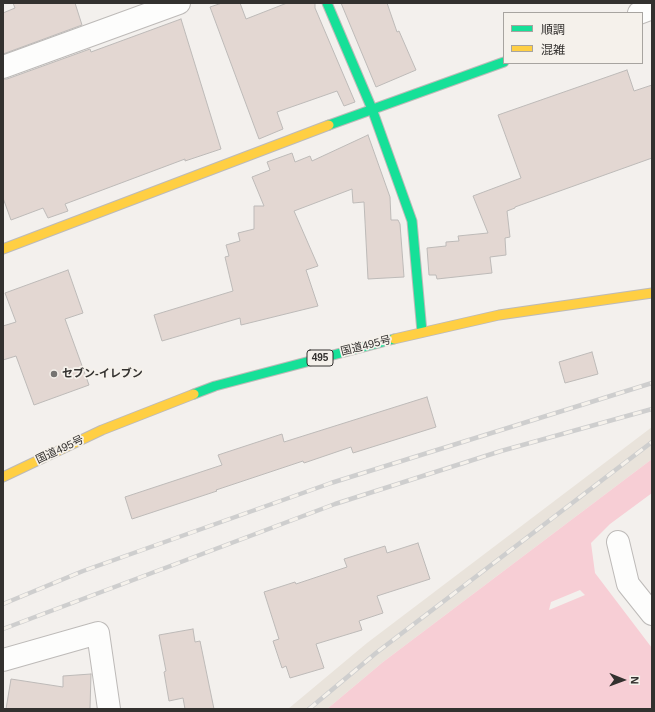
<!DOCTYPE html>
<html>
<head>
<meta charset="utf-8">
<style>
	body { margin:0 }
	#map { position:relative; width:655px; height:712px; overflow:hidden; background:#f3f0ed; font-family:Helvetica,"Noto Sans JP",sans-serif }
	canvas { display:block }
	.frame { position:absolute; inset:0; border:4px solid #33312f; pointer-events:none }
	.legend { position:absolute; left:503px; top:12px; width:140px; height:52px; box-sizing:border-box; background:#f5f1eb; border:1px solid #a7a4a0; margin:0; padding:5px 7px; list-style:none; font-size:12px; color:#33312f }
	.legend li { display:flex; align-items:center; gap:8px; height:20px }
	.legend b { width:20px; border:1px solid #a7a4a0 }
	.north { position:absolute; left:603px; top:660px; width:40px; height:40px; -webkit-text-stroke:3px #f5f1eb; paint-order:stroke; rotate:91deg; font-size:11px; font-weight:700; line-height:16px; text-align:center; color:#33312f }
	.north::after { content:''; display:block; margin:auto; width:14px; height:18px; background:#33312f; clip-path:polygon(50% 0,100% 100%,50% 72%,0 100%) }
</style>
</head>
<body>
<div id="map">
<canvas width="655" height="712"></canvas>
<div class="frame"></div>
<ul class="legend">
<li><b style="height:5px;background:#16e098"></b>順調</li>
<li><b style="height:5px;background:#ffcf43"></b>混雑</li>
</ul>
<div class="north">N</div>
</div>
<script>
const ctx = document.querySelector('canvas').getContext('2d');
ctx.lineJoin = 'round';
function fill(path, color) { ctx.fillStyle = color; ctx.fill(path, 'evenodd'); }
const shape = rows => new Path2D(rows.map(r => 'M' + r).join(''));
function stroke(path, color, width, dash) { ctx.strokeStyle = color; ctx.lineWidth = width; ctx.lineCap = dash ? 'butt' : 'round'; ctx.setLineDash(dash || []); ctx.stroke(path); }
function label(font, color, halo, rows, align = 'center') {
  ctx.font = font + ' Helvetica,"Noto Sans JP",sans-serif'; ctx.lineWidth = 3.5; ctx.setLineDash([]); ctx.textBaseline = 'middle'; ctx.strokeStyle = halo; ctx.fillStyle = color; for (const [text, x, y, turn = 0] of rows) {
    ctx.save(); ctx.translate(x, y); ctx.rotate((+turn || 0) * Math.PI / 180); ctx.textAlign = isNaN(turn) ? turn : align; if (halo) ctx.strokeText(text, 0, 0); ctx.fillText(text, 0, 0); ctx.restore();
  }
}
fill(shape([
	[652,427,652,459,383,662,327,709,288,709,367,643]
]), '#e9e3db');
fill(shape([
	[652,459,652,493,610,524,591,543,595,573,652,648,652,709,327,709,383,662],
	[580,590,585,595,549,610,551,602]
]), '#f7ced5');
const building = shape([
	[13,3,75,3,82,25,3,54,3,13,15,8,13,3],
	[222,3,240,3,246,19,287,3,315,3,315,8,355,102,344,106,337,91,277,112,283,129,259,139,210,7,222,3],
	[341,3,387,3,397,32,399,31,416,70,376,87,341,3],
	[181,19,221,149,185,161,185,159,65,204,68,211,48,218,43,208,11,220,3,198,3,79,7,79,90,49,91,52,181,19],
	[627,70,634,91,652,85,652,158,515,207,515,208,507,211,510,237,505,238,506,255,490,257,492,273,437,279,436,275,429,275,427,248,446,246,446,242,459,241,458,236,488,233,473,196,521,178,498,115,627,70],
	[368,135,390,197,391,220,398,220,400,224,404,277,368,279,364,202,353,203,352,189,294,211,318,266,306,270,318,306,241,325,240,318,162,341,154,315,233,291,225,257,229,256,226,245,240,241,238,233,254,229,254,206,264,206,252,177,270,170,267,162,292,153,295,162,310,156,312,161,368,135],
	[68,270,83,313,65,319,89,385,34,405,16,356,3,360,3,326,16,322,5,293,68,270],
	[592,352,598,374,565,383,559,362,592,352],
	[427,397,436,427,353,453,351,447,304,463,303,461,216,490,217,491,132,519,125,497,222,465,218,455,282,434,284,442,427,397],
	[418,543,430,579,377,596,383,613,359,621,362,630,316,644,324,668,290,678,286,666,282,668,273,641,279,639,264,592,295,582,296,584,347,567,344,559,385,546,387,553,418,543],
	[193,629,195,642,200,641,214,709,185,709,183,698,169,701,164,672,166,671,159,635,193,629],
	[91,674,90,709,6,709,11,679,63,687,63,676,91,674]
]);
fill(building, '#e3d7d2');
stroke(building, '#bdbab8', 1);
const street = shape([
	[639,13,652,8],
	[3,67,179,3],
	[618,542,628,584,652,614],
	[3,660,98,633,109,709]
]);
const fast = shape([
	[327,3,372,109,412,221,422,332],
	[329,125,504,62],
	[194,394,215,386,394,339]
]);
const slow = shape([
	[3,249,329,125],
	[394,339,499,315,652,293],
	[3,477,102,430,194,394]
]);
stroke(street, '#bdbab8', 24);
stroke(fast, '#bdbab8', 11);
stroke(slow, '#bdbab8', 11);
stroke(street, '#fdfdfc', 22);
stroke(fast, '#16e098', 9);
stroke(slow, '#ffcf43', 9);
const rail = shape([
	[3,604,83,571,331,483,652,383],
	[3,629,335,504,501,451,652,409],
	[309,709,376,653,652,442]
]);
stroke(rail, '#cecece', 4.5);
stroke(rail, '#f5f1eb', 3, [9]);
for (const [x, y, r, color] of [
	[54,374,4,"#767472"]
]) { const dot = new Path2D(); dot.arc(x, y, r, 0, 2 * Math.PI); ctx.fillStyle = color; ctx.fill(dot); stroke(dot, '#f5f1eb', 1.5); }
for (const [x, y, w] of [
	[320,358,26]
]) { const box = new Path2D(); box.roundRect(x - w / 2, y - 8, w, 16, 3); ctx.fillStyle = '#f5f1eb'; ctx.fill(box); stroke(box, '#33312f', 1); }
label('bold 10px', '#33312f', null, [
	["495",320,358]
]);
label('11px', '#33312f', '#f5f1eb', [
	["国道495号",366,346,-14],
	["国道495号",60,450,-25]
]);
label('bold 11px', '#33312f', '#f5f1eb', [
	["セブン-イレブン",62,374]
], 'left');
</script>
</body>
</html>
